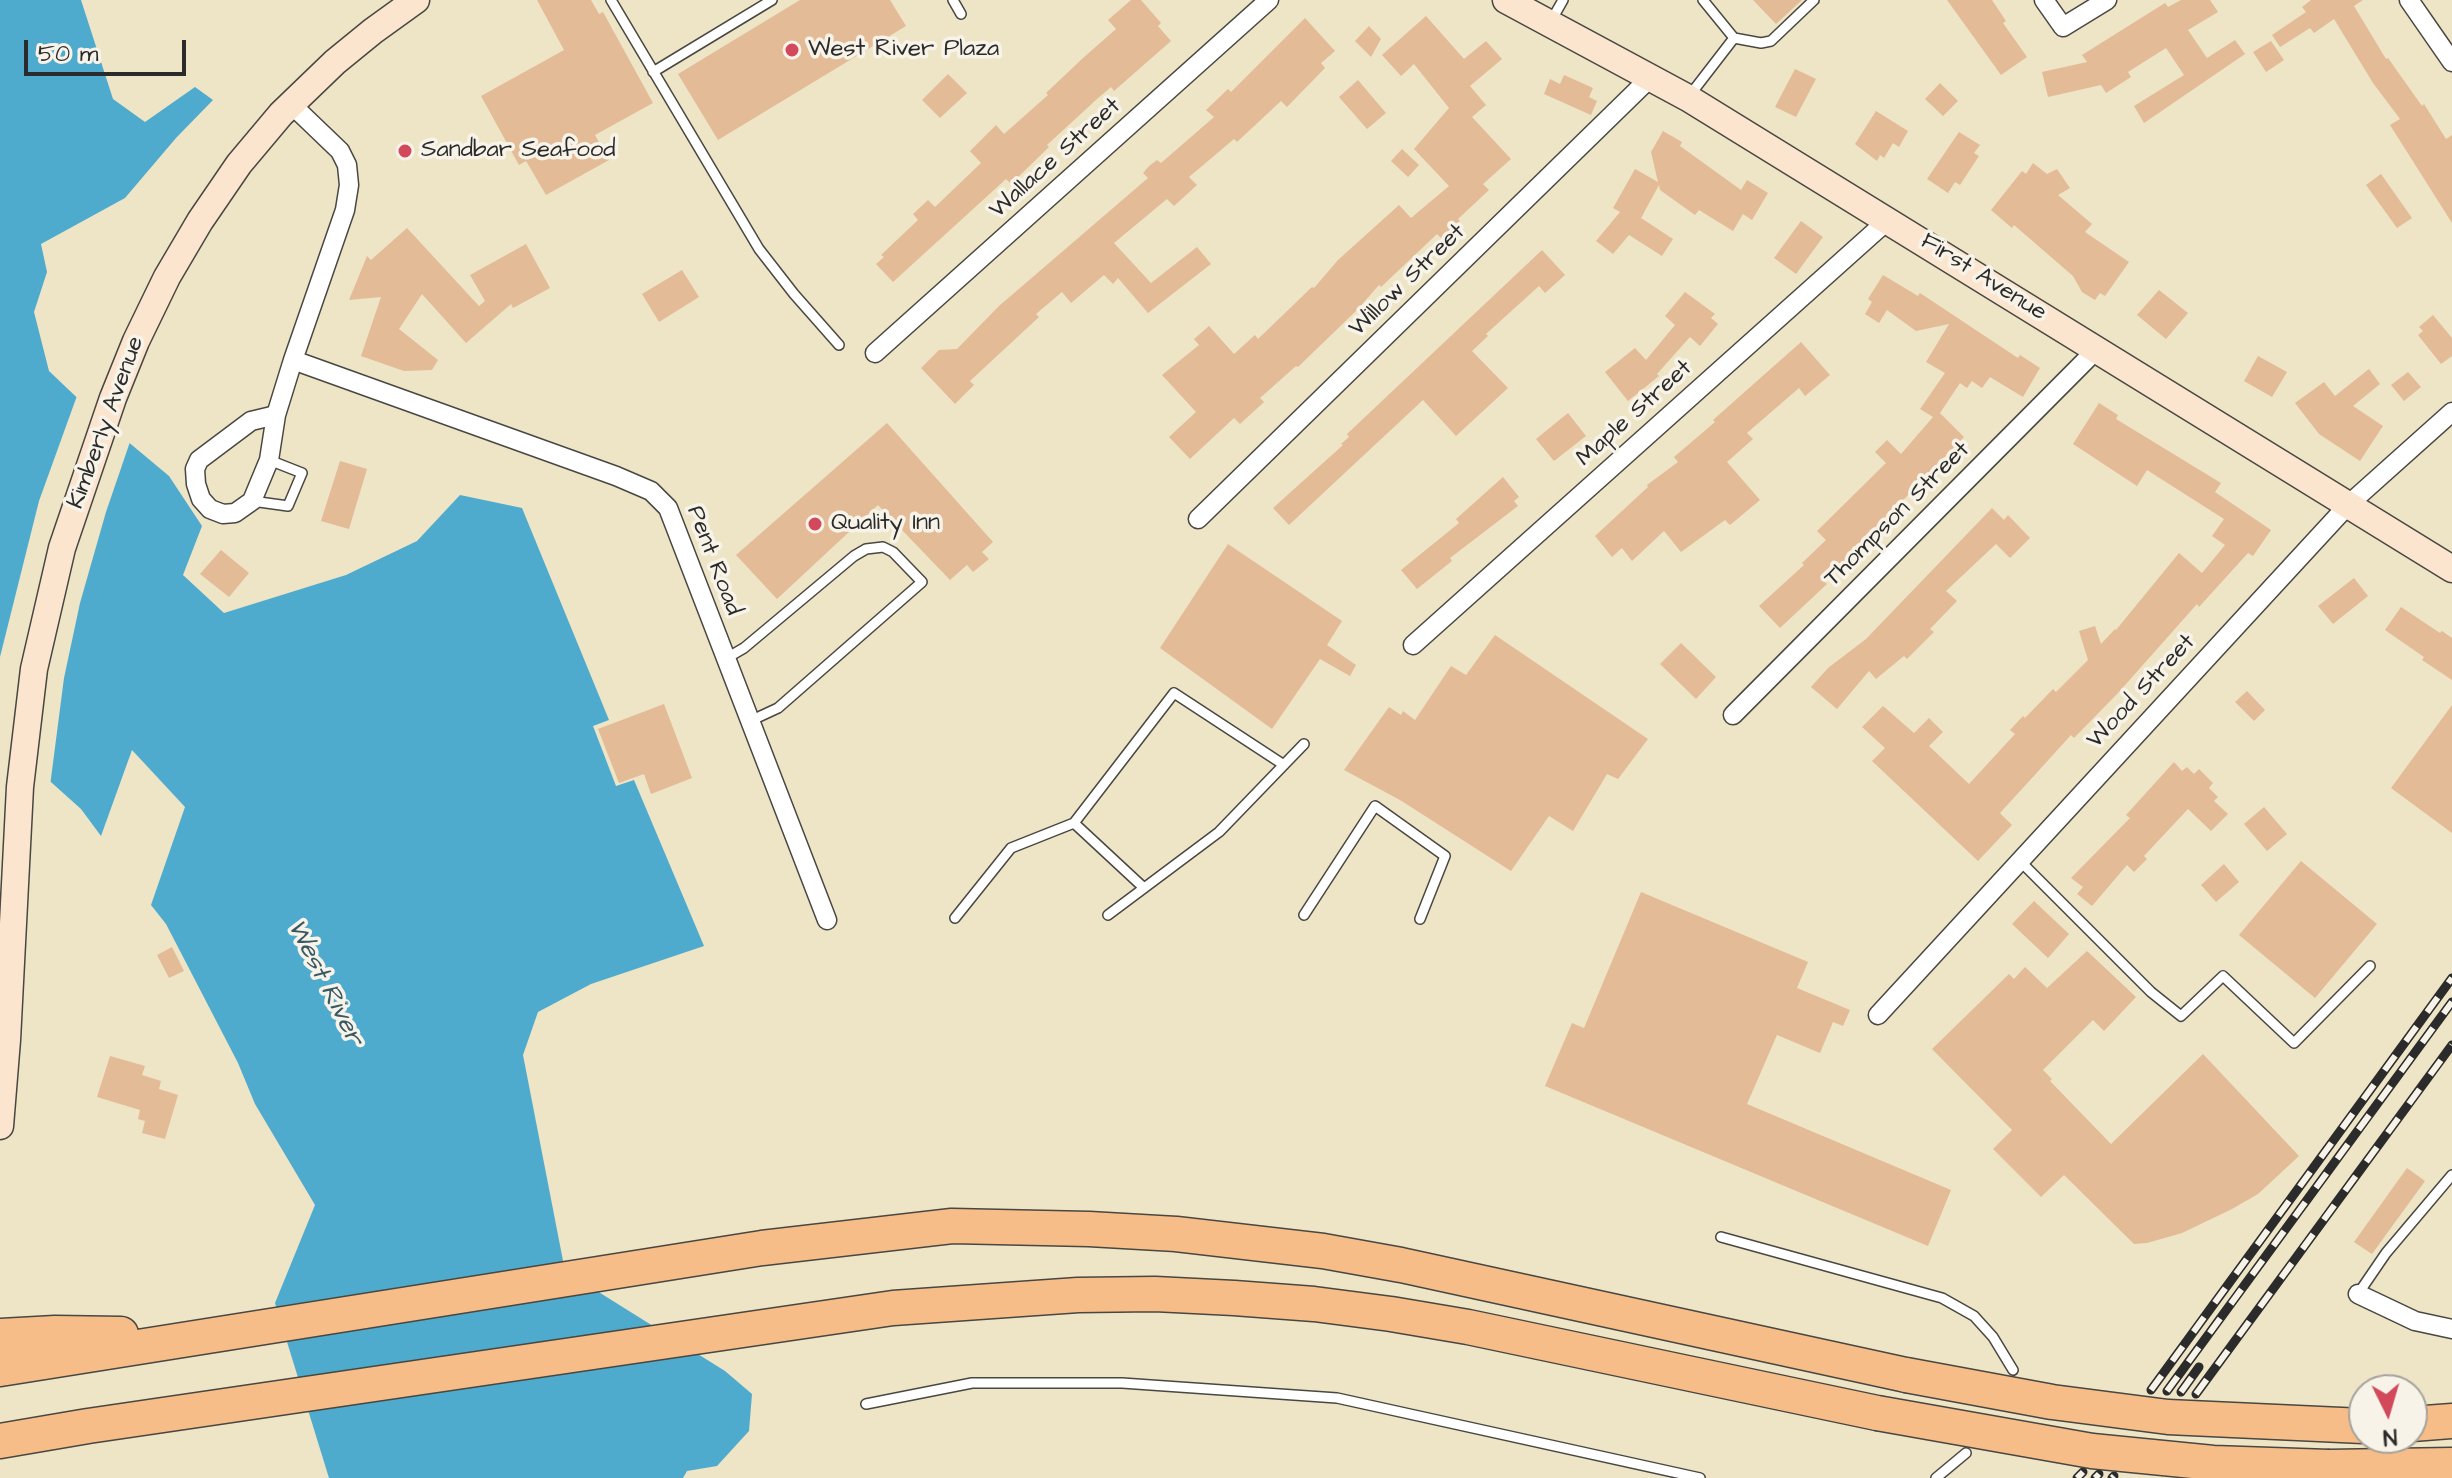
<!DOCTYPE html>
<html>
<head>
<meta charset="utf-8">
<style>
	body { margin:0 }
	#map { position:relative; width:2452px; height:1478px; overflow:hidden; background:#eee4c6; font-family:"Architects Daughter",sans-serif }
	canvas { display:block }
	.north { position:absolute; left:2348px; top:1374px; width:80px; height:80px; box-sizing:border-box; background:#f7f3e8; border:2px solid #a5a39c; border-radius:50%; rotate:175deg; font-size:22px; font-weight:700; line-height:32px; text-align:center; color:#2b2b2b }
	.north::after { content:''; display:block; margin:auto; width:28px; height:36px; background:#d1495b; clip-path:polygon(50% 0,100% 100%,50% 72%,0 100%) }
	.scale { position:absolute; left:24px; top:40px; width:162px; height:36px; box-sizing:border-box; border:4px solid #2b2b2b; border-top:0; padding-left:10px; font-size:24px; line-height:28px; white-space:nowrap; color:#2b2b2b; -webkit-text-stroke:6px #f7f3e8; paint-order:stroke }
</style>
</head>
<body>
<div id="map">
<canvas width="2452" height="1478"></canvas>
<div class="north">N</div>
<div class="scale">50 m</div>
</div>
<script>
const ctx = document.querySelector('canvas').getContext('2d');
ctx.lineJoin = 'round';
function fill(path, color) { ctx.fillStyle = color; ctx.fill(path, 'evenodd'); }
const shape = rows => new Path2D(rows.map(r => 'M' + r).join(''));
function stroke(path, color, width, dash) { ctx.strokeStyle = color; ctx.lineWidth = width; ctx.lineCap = dash ? 'butt' : 'round'; ctx.setLineDash(dash || []); ctx.stroke(path); }
function label(font, color, halo, rows, align = 'center') {
  ctx.font = font + ' "Architects Daughter",sans-serif'; ctx.lineWidth = 7; ctx.setLineDash([]); ctx.textBaseline = 'middle'; ctx.strokeStyle = halo; ctx.fillStyle = color; for (const [text, x, y, turn = 0] of rows) {
    ctx.save(); ctx.translate(x, y); ctx.rotate((+turn || 0) * Math.PI / 180); ctx.textAlign = isNaN(turn) ? turn : align; if (halo) ctx.strokeText(text, 0, 0); ctx.fillText(text, 0, 0); ctx.restore();
  }
}
fill(shape([
	[0,0,81,0,113,99,145,122,195,87,213,100,176,138,125,198,41,244,47,272,34,312,49,371,90,410,169,476,202,526,183,575,224,613,346,575,417,541,460,495,522,508,609,720,593,726,616,786,634,780,704,946,591,984,538,1012,523,1055,565,1271,725,1371,752,1394,749,1431,717,1466,687,1471,683,1478,329,1478,275,1303,315,1205,255,1104,238,1063,166,924,151,905,185,807,132,750,101,836,81,809,4,740,0,741]
]), '#4fabcd');
fill(shape([
	[78,393,131,439,106,512,80,603,64,678,50,786,3,744,0,745,0,657,39,501]
]), '#eee4c6');
fill(shape([
	[537,0,591,0,599,14,603,12,653,103,595,135,609,160,546,195,526,161,519,165,481,96,564,50],
	[800,0,890,0,906,26,718,140,678,74],
	[1131,0,1141,0,1161,23,1158,26,1171,41,1114,91,1111,87,1097,99,1047,145,1049,147,1011,184,1006,179,893,282,876,264,884,257,881,255,918,220,913,214,928,200,935,207,981,163,970,151,996,125,1004,134,1048,95,1046,93,1083,58,1116,29,1108,20],
	[1753,0,1802,0,1776,24],
	[1947,0,1992,0,2006,21,2003,23,2027,57,2001,75],
	[2181,0,2210,0,2218,12,2188,30,2207,58,2235,40,2245,54,2144,123,2134,106,2184,75,2166,48,2128,72,2131,77,2106,93,2101,85,2048,97,2042,72,2087,62,2082,55,2165,3,2168,7],
	[2311,0,2363,0,2354,6,2386,59,2388,58,2422,106,2424,104,2446,139,2452,135,2452,223,2390,125,2400,119,2373,83,2334,19,2314,33,2310,28,2280,47,2272,35,2306,12,2302,7],
	[1426,16,1464,59,1486,41,1502,59,1470,86,1486,105,1472,117,1511,159,1483,184,1489,190,1458,219,1460,221,1441,238,1437,234,1381,287,1379,285,1357,310,1298,367,1296,366,1260,398,1264,402,1240,424,1234,418,1190,459,1169,437,1196,412,1162,375,1199,345,1194,339,1209,326,1234,354,1255,335,1258,339,1312,287,1314,288,1338,260,1399,205,1411,218,1449,186,1414,149,1449,108,1414,64,1401,76,1382,55],
	[1305,18,1335,51,1321,63,1325,68,1287,107,1281,101,1237,142,1234,139,1189,177,1197,185,1174,206,1167,199,1114,243,1151,283,1197,247,1211,264,1148,313,1118,278,1113,284,1104,275,1071,303,1062,292,1036,314,1039,317,970,381,974,385,955,404,921,368,939,350,957,349,999,306,1148,178,1143,173,1149,166,1157,160,1161,163,1214,117,1206,110,1228,89,1231,92],
	[1369,26,1381,39,1371,57,1355,41],
	[2271,41,2284,60,2266,72,2253,52],
	[1795,69,1816,79,1796,117,1775,107],
	[948,74,967,93,940,118,922,100],
	[1564,75,1593,88,1589,97,1597,101,1591,115,1544,94,1550,79,1560,84],
	[1358,80,1386,113,1367,129,1339,97],
	[1940,83,1958,101,1943,116,1925,99],
	[1876,111,1908,131,1899,147,1893,143,1884,158,1880,155,1877,161,1855,144],
	[1663,131,1682,142,1680,146,1741,190,1747,180,1768,193,1752,220,1743,214,1733,231,1699,210,1695,215,1660,190,1659,185,1641,218,1673,239,1662,256,1629,235,1613,254,1596,241,1620,212,1613,208,1635,169,1658,182,1651,152],
	[1959,132,1980,145,1974,153,1979,156,1960,185,1955,182,1948,193,1927,179],
	[1402,149,1419,165,1408,177,1391,161],
	[2033,163,2047,174,2057,169,2070,188,2058,195,2092,224,2085,232,2129,262,2105,296,2100,293,2095,300,2082,292,2073,276,2014,225,2012,228,1991,210,2022,171,2026,174],
	[2381,174,2412,218,2397,228,2366,185],
	[1801,221,1823,237,1796,274,1774,258],
	[407,228,479,306,485,301,470,275,526,244,550,288,513,308,511,304,466,343,422,294,399,329,438,360,432,370,404,371,361,356,381,297,349,300,367,256,371,260],
	[1542,250,1565,275,1545,293,1539,286,1486,334,1488,336,1472,351,1508,388,1456,436,1423,400,1289,525,1273,508,1343,445,1341,444,1349,437,1347,434],
	[682,270,699,297,659,322,642,294],
	[1883,275,1918,296,1920,293,2018,358,2020,355,2040,368,2023,397,1990,377,1982,388,1972,381,1967,388,1960,383,1940,413,1964,437,1887,517,1889,519,1824,581,1827,584,1780,628,1759,606,1804,565,1802,563,1826,540,1817,531,1886,463,1875,452,1887,440,1901,454,1933,417,1920,409,1945,373,1926,362,1949,324,1916,331,1887,310,1879,323,1865,314,1872,302,1868,299],
	[2159,290,2188,313,2166,339,2137,315],
	[1685,292,1715,314,1711,318,1718,324,1700,346,1690,337,1657,374,1659,376,1628,401,1605,372,1635,348,1646,360,1675,325,1665,316],
	[2433,315,2452,338,2452,356,2441,364,2418,335,2423,331,2419,327],
	[1801,342,1830,375,1805,396,1799,388,1747,433,1753,439,1727,462,1760,500,1730,525,1725,520,1681,552,1664,531,1632,561,1622,548,1612,557,1595,536,1648,487,1647,485,1678,462,1674,457,1715,422,1713,420],
	[2258,356,2287,372,2272,397,2244,381],
	[2369,369,2380,384,2353,406,2383,426,2360,461,2319,434,2295,403,2324,382,2335,396],
	[2408,372,2421,387,2404,401,2391,385],
	[2099,403,2118,415,2116,419,2221,483,2215,492,2271,530,2253,556,2248,553,2199,607,2197,604,2118,693,2074,738,2071,735,2032,778,2000,813,2012,825,1978,861,1872,761,1885,748,1862,727,1883,706,1914,733,1929,718,1943,732,1929,746,1969,784,2015,734,2010,730,2023,716,2025,718,2053,689,2056,692,2088,660,2079,631,2095,626,2101,644,2115,629,2116,630,2179,553,2202,573,2225,545,2212,536,2224,519,2147,470,2137,486,2073,444],
	[1568,413,1586,436,1554,461,1536,439],
	[887,423,993,542,982,552,989,559,973,572,967,565,950,580,878,505,777,599,736,555],
	[340,461,367,469,349,529,321,521],
	[1503,477,1519,497,1514,501,1518,506,1450,558,1452,561,1417,589,1401,570,1459,523,1456,519],
	[1992,508,2004,520,2008,515,2030,538,2010,558,1996,544,1946,591,1957,601,1930,629,1934,632,1907,659,1904,656,1876,679,1869,671,1837,709,1811,687,1828,668,1866,639],
	[1228,544,1342,621,1327,645,1356,665,1350,676,1320,659,1272,729,1160,648],
	[221,550,249,573,229,597,200,574],
	[2354,578,2368,596,2333,624,2318,606],
	[2401,607,2440,633,2442,631,2452,638,2452,680,2422,660,2424,657,2385,630],
	[1495,635,1648,739,1618,779,1607,774,1573,831,1549,816,1511,871,1400,800,1344,770,1389,707,1401,715,1403,711,1415,720,1451,666,1466,675],
	[1681,643,1716,677,1696,699,1660,664],
	[2247,691,2265,710,2254,721,2235,702],
	[664,704,692,778,651,794,644,774,619,783,598,729],
	[2452,705,2452,833,2391,788],
	[2174,762,2182,771,2187,767,2194,774,2199,769,2213,783,2209,788,2218,797,2214,801,2228,814,2211,831,2188,809,2144,856,2147,859,2134,872,2127,865,2092,906,2077,894,2083,887,2071,878,2130,818,2126,815],
	[2264,807,2287,834,2267,851,2244,824],
	[2301,861,2377,924,2315,998,2239,935],
	[2224,864,2239,882,2216,902,2201,885],
	[1641,892,1808,962,1797,988,1850,1010,1843,1026,1833,1022,1820,1053,1777,1035,1747,1104,1951,1190,1928,1246,1545,1086,1572,1023,1584,1028],
	[2034,901,2069,934,2048,958,2012,924],
	[172,947,184,971,169,978,157,955],
	[2087,951,2136,997,2104,1031,2093,1020,2043,1070,2052,1079,2050,1081,2111,1144,2203,1054,2299,1156,2258,1194,2232,1209,2182,1233,2147,1243,2134,1244,2064,1175,2041,1197,1993,1149,2012,1130,1932,1049,2009,974,2014,979,2025,967,2047,988],
	[110,1056,145,1066,142,1075,161,1081,159,1089,178,1095,165,1139,142,1133,145,1121,138,1119,140,1110,97,1097],
	[2407,1168,2425,1181,2372,1254,2354,1242]
]), '#e3bb97');
const service = shape([
	[611,0,759,249,794,294,839,345],
	[953,0,961,14],
	[1703,0,1734,38],
	[1551,21,1563,0],
	[653,72,772,0],
	[1690,95,1734,38,1761,43,1771,41,1814,0],
	[252,501,288,506,302,473,269,460],
	[725,659,744,648,854,556,866,549,883,547,893,552,922,582,778,708,750,721],
	[1074,823,1144,888],
	[2019,860,2151,992,2181,1016,2223,976,2294,1043,2370,966],
	[1108,915,1219,832,1304,744],
	[1304,915,1375,806,1445,856,1420,919],
	[955,918,1011,848,1074,823,1174,693,1284,765],
	[1721,1237,1942,1298,1974,1316,1993,1337,2013,1370],
	[2358,1294,2386,1253,2452,1175],
	[866,1404,972,1383,1122,1383,1337,1398,1700,1478],
	[1936,1478,1966,1453]
]);
const minor = shape([
	[2044,0,2063,27,2107,0],
	[2409,0,2452,62],
	[875,353,1269,0],
	[293,360,616,476,651,491,668,508,827,920],
	[276,415,251,421,199,460,195,469,196,484,201,499,210,509,223,514,235,513,252,501,269,460,276,415,293,360,345,210,349,185,347,165,340,151,291,104],
	[1198,519,1652,76],
	[1413,645,1888,220],
	[1733,715,2097,349],
	[1878,1015,2348,505,2452,412],
	[2358,1294,2415,1321,2452,1329]
]);
const secondary = shape([
	[1506,0,1688,98,2452,569],
	[0,1126,7,1040,20,787,34,669,62,548,113,398,136,341,167,277,200,221,239,164,281,114,335,62,373,31,416,0]
]);
const motorway = shape([
	[0,1336,55,1333,121,1334],
	[0,1369,762,1248,952,1226,1089,1229,1176,1234,1323,1251,1401,1265,1906,1375],
	[2412,1424,2452,1421],
	[0,1441,88,1426,893,1308,1078,1295,1155,1294,1234,1298,1314,1304,1391,1314,1468,1327,1877,1413],
	[2329,1467,2452,1465]
]);
stroke(service, '#484742', 12);
stroke(minor, '#484742', 21);
stroke(secondary, '#484742', 29);
stroke(motorway, '#484742', 37);
stroke(service, '#fff', 9);
stroke(minor, '#fff', 18);
stroke(secondary, '#fce5cf', 26);
stroke(motorway, '#f7bd88', 34);
const rail = shape([
	[2151,1390,2452,978],
	[2167,1391,2452,1002],
	[2181,1392,2199,1367],
	[2196,1394,2452,1045],
	[2077,1478,2083,1472],
	[2095,1478,2099,1474],
	[2112,1478,2114,1476]
]);
stroke(rail, '#2b2b2b', 9);
stroke(rail, '#f7f3e8', 6, [18]);
const motorwayBridge = shape([
	[1906,1375,2052,1402,2168,1417,2363,1426],
	[1877,1413,2092,1451,2213,1463,2329,1467]
]);
stroke(motorwayBridge, '#484742', 37, []);
stroke(motorwayBridge, '#f7bd88', 34);
for (const [x, y, r, color] of [
	[792,50,8,"#d1495b"],
	[405,151,8,"#d1495b"],
	[815,524,8,"#d1495b"]
]) { const dot = new Path2D(); dot.arc(x, y, r, 0, 2 * Math.PI); ctx.fillStyle = color; ctx.fill(dot); stroke(dot, '#f7f3e8', 3); }
label('24px', '#2b2b2b', '#f7f3e8', [
	["West River Plaza",808,50],
	["Sandbar Seafood",421,151],
	["Quality Inn",831,524]
], 'left');
label('24px', '#2b2b2b', '#f7f3e8', [
	["Wallace Street",1056,159,-42],
	["First Avenue",1983,278,32],
	["Willow Street",1408,281,-44],
	["Maple Street",1635,414,-42],
	["Kimberly Avenue",107,423,-70],
	["Thompson Street",1898,515,-45],
	["Pent Road",713,561,69],
	["Wood Street",2142,692,-47]
]);
label('italic 26px', '#385864', '#f7f3e8', [
	["West River",324,983,63]
]);
</script>
</body>
</html>
